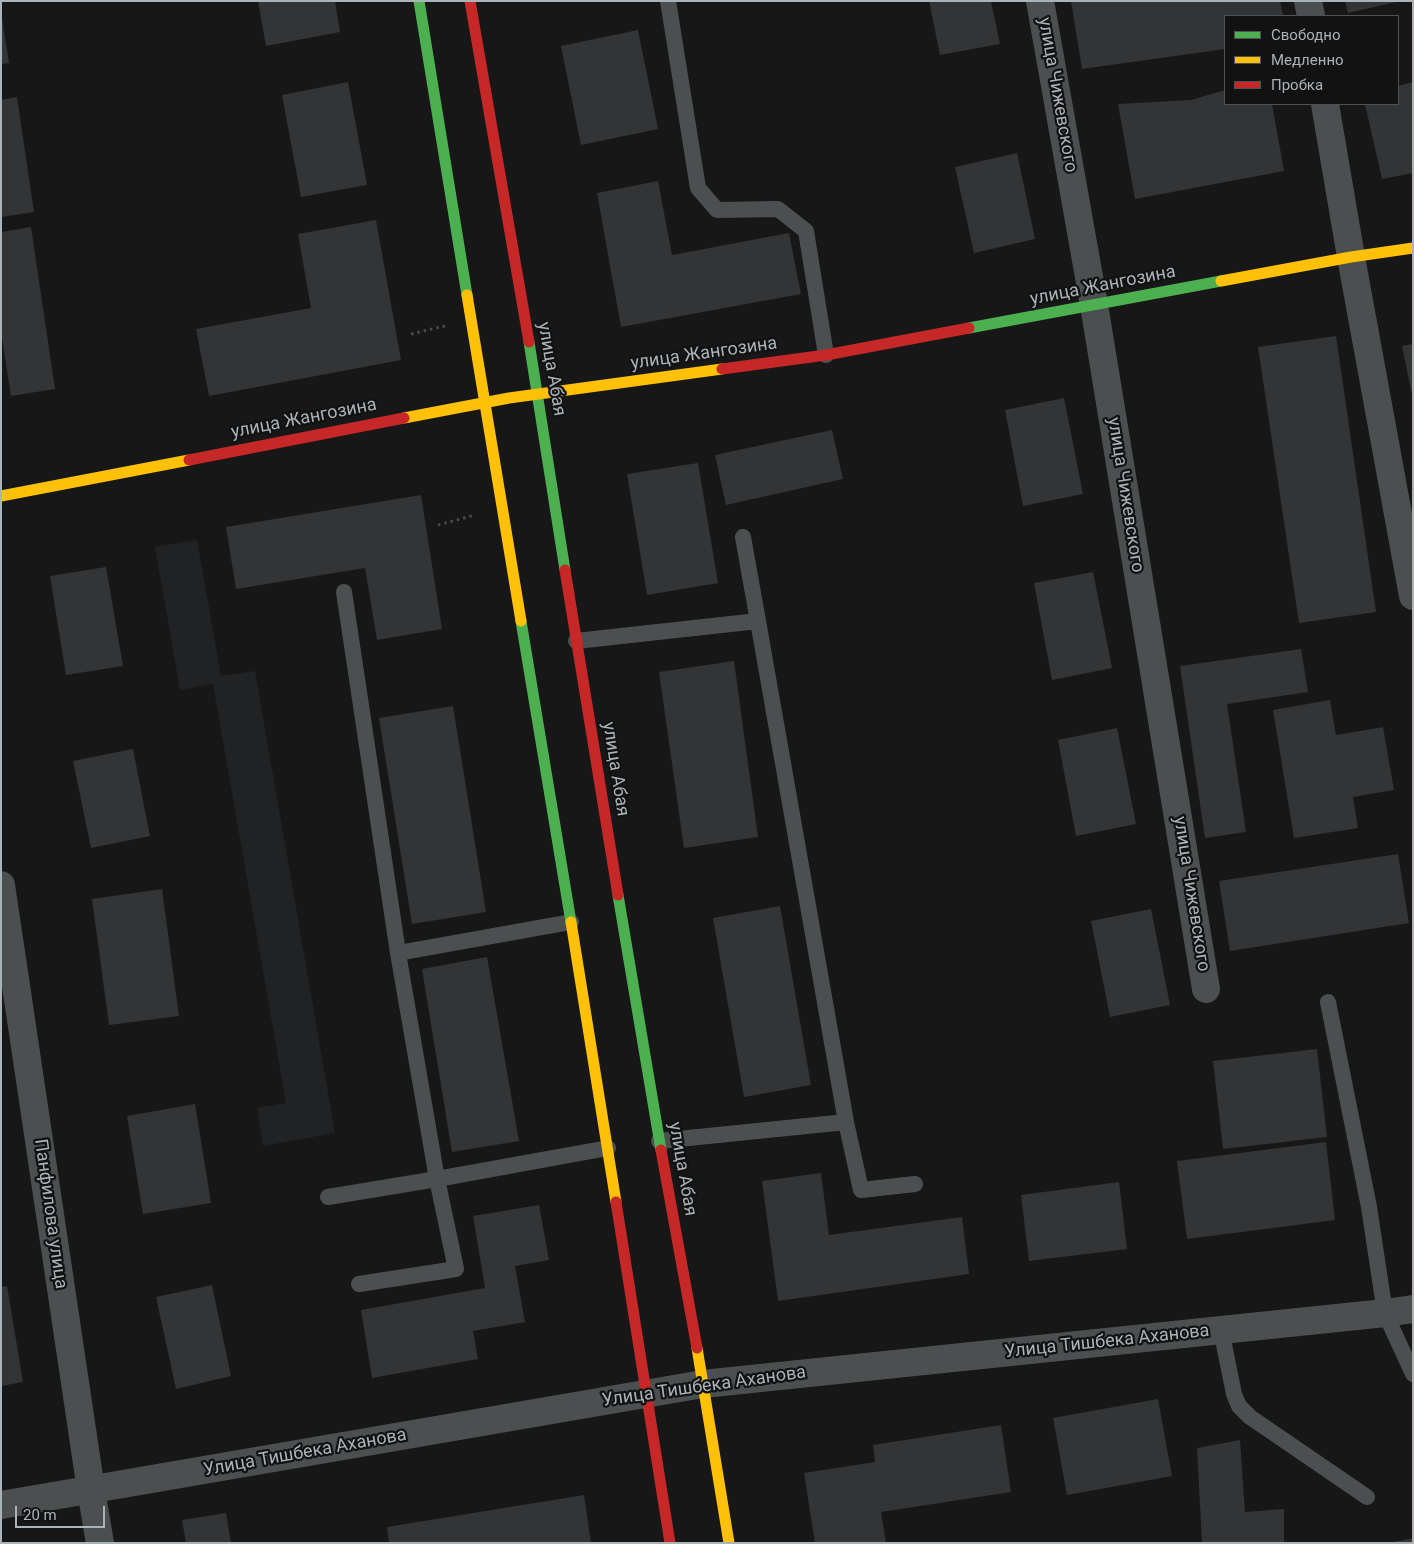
<!DOCTYPE html>
<html>
<head>
<meta charset="utf-8">
<style>
	body { margin:0 }
	#map { position:relative; width:1414px; height:1544px; overflow:hidden; background:#171718; font-family:Roboto,sans-serif }
	canvas { display:block }
	.frame { position:absolute; inset:0; border:2px solid #aab3b7; pointer-events:none }
	.legend { position:absolute; left:1224px; top:15px; width:175px; height:90px; box-sizing:border-box; background:#121213; border:1px solid #4f5255; margin:0; padding:6px 9px; list-style:none; font-size:15px; color:#aab3b7 }
	.legend li { display:flex; align-items:center; gap:10px; height:25px }
	.legend b { width:25px; border:1px solid #4f5255 }
	.scale { position:absolute; left:15px; top:1506px; width:90px; height:22px; box-sizing:border-box; border:2px solid #aab3b7; border-top:0; padding-left:6px; font-size:15px; line-height:18px; white-space:nowrap; color:#aab3b7; -webkit-text-stroke:4px #121213; paint-order:stroke }
</style>
</head>
<body>
<div id="map">
<canvas width="1414" height="1544"></canvas>
<div class="frame"></div>
<ul class="legend">
<li><b style="height:6px;background:#4caf50"></b>Свободно</li>
<li><b style="height:6px;background:#ffc107"></b>Медленно</li>
<li><b style="height:6px;background:#c62828"></b>Пробка</li>
</ul>
<div class="scale">20 m</div>
</div>
<script>
const ctx = document.querySelector('canvas').getContext('2d');
ctx.lineJoin = 'round';
function fill(path, color) { ctx.fillStyle = color; ctx.fill(path, 'evenodd'); }
const shape = rows => new Path2D(rows.map(r => 'M' + r).join(''));
function stroke(path, color, width, dash) { ctx.strokeStyle = color; ctx.lineWidth = width; ctx.lineCap = dash ? 'butt' : 'round'; ctx.setLineDash(dash || []); ctx.stroke(path); }
function label(font, color, halo, rows, align = 'center') {
  ctx.font = font + ' Roboto,sans-serif'; ctx.lineWidth = 4.5; ctx.setLineDash([]); ctx.textBaseline = 'middle'; ctx.strokeStyle = halo; ctx.fillStyle = color; for (const [text, x, y, turn = 0] of rows) {
    ctx.save(); ctx.translate(x, y); ctx.rotate((+turn || 0) * Math.PI / 180); ctx.textAlign = isNaN(turn) ? turn : align; if (halo) ctx.strokeText(text, 0, 0); ctx.fillText(text, 0, 0); ctx.restore();
  }
}
fill(shape([
	[197,540,221,676,255,671,335,1133,263,1146,257,1108,286,1103,213,684,180,690,155,547]
]), '#212223');
fill(shape([
	[258,1,335,1,340,32,266,46],
	[929,1,991,1,1000,44,940,55],
	[1071,1,1280,1,1283,16,1225,16,1225,49,1082,69],
	[1345,1,1396,1,1396,2,1348,13],
	[1,18,2,18,9,63,1,64],
	[638,30,658,129,581,145,561,46],
	[348,82,367,185,301,197,282,95],
	[1413,82,1413,173,1382,179,1365,104,1398,104,1398,86],
	[1225,90,1225,104,1272,104,1284,171,1135,199,1118,104,1191,100],
	[17,97,34,212,1,217,1,100],
	[1017,153,1035,239,974,253,955,167],
	[658,181,672,255,789,233,801,294,621,327,597,193],
	[376,220,401,360,209,396,196,329,311,308,298,234],
	[31,227,55,389,11,396,1,331,1,232],
	[1336,336,1376,612,1299,623,1258,347],
	[1413,344,1413,395,1412,395,1402,346],
	[1064,398,1083,494,1023,506,1005,410],
	[832,430,843,479,726,505,715,455],
	[698,463,718,583,647,595,627,474],
	[421,495,442,629,377,640,365,568,236,589,226,527],
	[106,567,123,666,66,675,50,576],
	[1093,572,1112,668,1052,680,1034,583],
	[1301,649,1308,692,1227,704,1246,832,1205,838,1180,666],
	[734,661,758,837,684,848,659,672],
	[1330,700,1336,735,1383,727,1394,790,1353,797,1358,828,1294,838,1273,710],
	[453,706,486,912,412,924,379,718],
	[1117,728,1136,824,1076,836,1058,740],
	[133,749,150,836,91,848,73,761],
	[1398,854,1409,923,1230,951,1219,881],
	[162,889,179,1016,109,1025,92,899],
	[780,906,811,1085,744,1097,713,918],
	[1151,909,1170,1005,1110,1017,1091,921],
	[487,957,519,1141,452,1152,422,969],
	[1317,1049,1327,1137,1223,1149,1213,1061],
	[195,1104,211,1203,143,1214,127,1116],
	[1326,1142,1335,1220,1187,1239,1177,1161],
	[821,1173,829,1235,962,1217,969,1274,778,1301,762,1181],
	[1119,1182,1127,1249,1029,1261,1021,1195],
	[539,1205,549,1260,515,1266,525,1322,473,1331,478,1359,372,1378,361,1310,485,1288,473,1216],
	[212,1285,231,1376,176,1389,156,1297],
	[7,1286,23,1382,1,1386,1,1287],
	[1158,1399,1172,1476,1067,1495,1053,1418],
	[1001,1425,1011,1492,881,1512,886,1543,815,1543,804,1473,875,1462,873,1445],
	[1240,1440,1245,1512,1284,1509,1284,1543,1202,1543,1197,1448],
	[584,1495,591,1543,389,1543,387,1527],
	[226,1513,231,1543,186,1543,182,1520],
	[1413,1538,1413,1543,1394,1543,1394,1542]
]), '#333435');
stroke(shape([
	[411,334,445,326],
	[438,525,475,515]
]), '#474a4b', 3, [2.5, 4]);
stroke(shape([
	[668,1,698,188,717,210,778,209,806,231,826,355],
	[743,537,758,621],
	[344,592,398,953],
	[576,641,758,621,846,1122,659,1141],
	[1328,1002,1369,1207,1385,1313,1413,1374],
	[846,1122,861,1190,915,1184],
	[328,1197,437,1179,608,1148],
	[359,1284,456,1269,437,1179,398,953,571,922],
	[1221,1330,1234,1394,1239,1406,1250,1417,1367,1497]
]), '#4c4f50', 16);
stroke(shape([
	[1040,1,1094,305,1206,989],
	[1308,1,1311,16],
	[1325,104,1351,257,1413,596],
	[1,885,91,1490,100,1543],
	[1,1505,703,1384,1385,1313,1413,1309]
]), '#4c4f50', 28);
stroke(shape([
	[419,1,467,295],
	[969,328,1221,281],
	[529,342,565,570],
	[521,621,571,922],
	[618,895,661,1150]
]), '#4caf50', 11);
stroke(shape([
	[1221,281,1351,257,1413,248],
	[467,295,521,621],
	[404,418,509,398,722,369],
	[1,496,189,460],
	[571,922,616,1202],
	[697,1348,729,1543]
]), '#ffc107', 11);
stroke(shape([
	[470,1,529,342],
	[722,369,826,355,969,328],
	[189,460,404,418],
	[565,570,618,895],
	[661,1150,697,1348],
	[616,1202,670,1543]
]), '#c62828', 11);
label('18px', '#aab3b7', '#121213', [
	["улица Чижевского",1057,95,80],
	["улица Жангозина",1103,286,-11],
	["улица Жангозина",704,354,-8],
	["улица Абая",551,369,80],
	["улица Жангозина",304,419,-11],
	["улица Чижевского",1125,495,81],
	["улица Абая",615,769,81],
	["улица Чижевского",1191,894,81],
	["улица Абая",682,1169,80],
	["Панфилова улица",50,1214,82],
	["Улица Тишбека Аханова",1107,1342,-6],
	["Улица Тишбека Аханова",704,1387,-8],
	["Улица Тишбека Аханова",305,1453,-10]
]);
</script>
</body>
</html>
